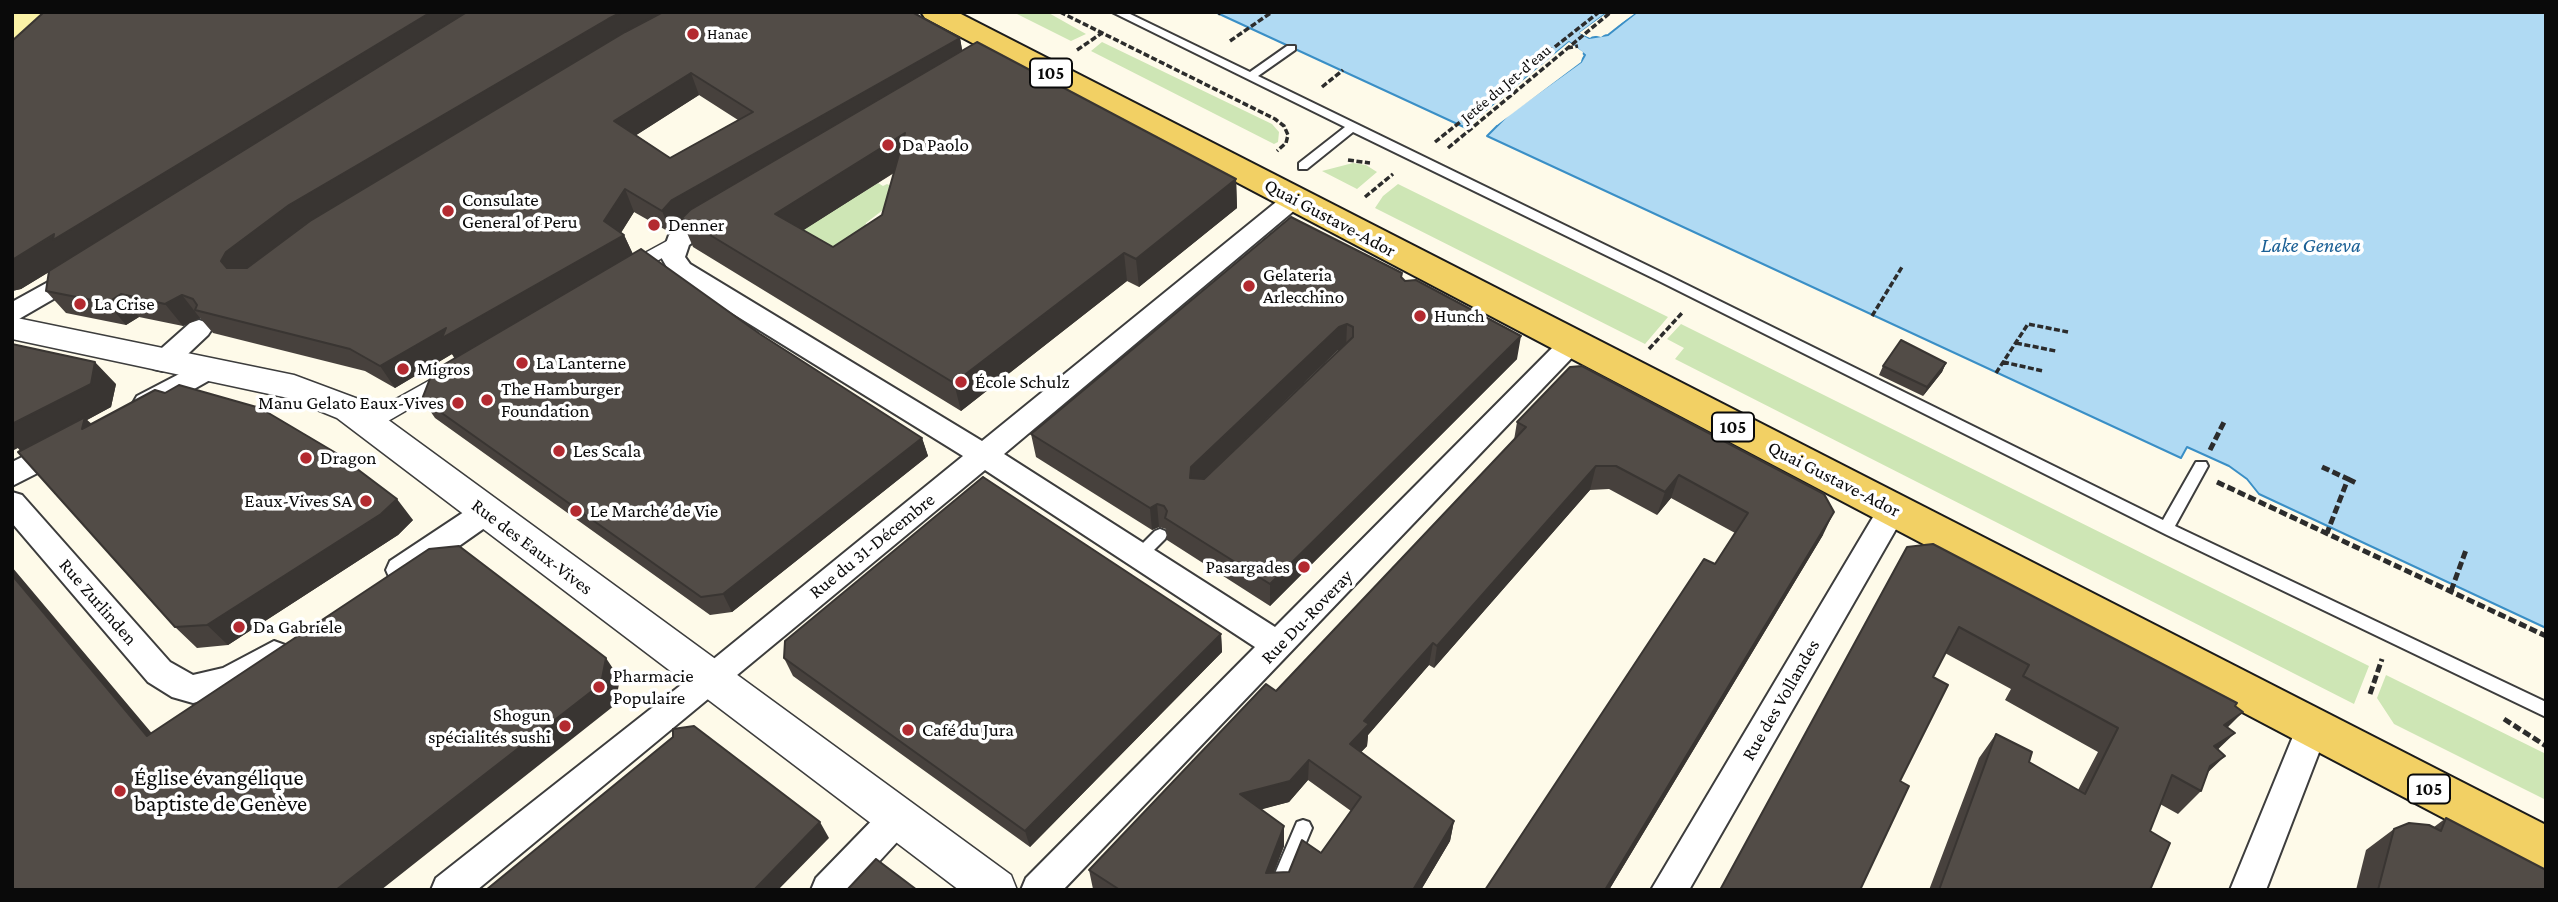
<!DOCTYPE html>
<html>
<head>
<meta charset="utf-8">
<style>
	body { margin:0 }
	#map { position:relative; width:2558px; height:902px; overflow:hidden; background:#fefae9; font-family:"Crimson Pro",serif }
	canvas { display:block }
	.frame { position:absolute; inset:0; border:14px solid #0a0a0a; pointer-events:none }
</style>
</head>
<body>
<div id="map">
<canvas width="2558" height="902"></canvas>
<div class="frame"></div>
</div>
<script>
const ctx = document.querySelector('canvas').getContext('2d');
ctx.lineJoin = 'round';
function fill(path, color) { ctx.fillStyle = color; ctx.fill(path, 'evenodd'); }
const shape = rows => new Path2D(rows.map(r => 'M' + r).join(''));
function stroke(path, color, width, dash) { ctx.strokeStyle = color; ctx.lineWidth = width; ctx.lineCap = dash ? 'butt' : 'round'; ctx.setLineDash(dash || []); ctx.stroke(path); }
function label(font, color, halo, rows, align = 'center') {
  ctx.font = font + ' "Crimson Pro",serif'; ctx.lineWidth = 7; ctx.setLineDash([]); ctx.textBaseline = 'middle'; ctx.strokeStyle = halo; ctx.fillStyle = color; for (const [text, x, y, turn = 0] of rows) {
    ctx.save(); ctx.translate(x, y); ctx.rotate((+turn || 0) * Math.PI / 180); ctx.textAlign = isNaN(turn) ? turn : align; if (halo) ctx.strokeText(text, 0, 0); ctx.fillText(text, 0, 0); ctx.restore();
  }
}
fill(shape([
	[1013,12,1047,12,1086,34,1071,41],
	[1102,42,1272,124,1279,132,1278,142,1274,144,1091,51],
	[1353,163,1366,165,1377,172,1357,189,1322,171],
	[878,183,883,186,887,184,905,193,866,223,864,235,841,276,782,241],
	[1398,184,1668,317,1645,344,1375,208,1383,196],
	[1681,324,2369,666,2354,704,1675,359,1684,348,1667,339],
	[2386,675,2544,753,2546,800,2394,724,2377,698]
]), '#cee6b5');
const water = shape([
	[1215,12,1608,12,1580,33,1589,38,1608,35,1637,12,2546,12,2546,628,2259,494,2247,479,2229,466,2187,447,2181,458,1487,136,1509,114,1581,62,1585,55,1569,42,1466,128,1215,12]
]);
fill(water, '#b0daf3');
stroke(water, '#3a8fc6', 2);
fill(shape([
	[1608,12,1618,12,1594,34,1597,35,1624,12,1628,13,1609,29,1631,12,1637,12,1601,37,1593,35,1590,38,1579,33],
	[1569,42,1583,52,1581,62,1497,125,1492,124,1578,59,1581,55,1570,46,1470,129,1466,128]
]), '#fefae9');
const service = shape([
	[1112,12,1126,12,1250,72,1287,46,1295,46,1295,50,1258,76,1669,276,2163,520,2196,462,2206,462,2208,466,2175,526,2546,702,2546,717,2167,535,1661,282,1353,132,1307,169,1299,169,1299,163,1345,127,1112,12],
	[1160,529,1165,531,1167,535,1165,539,1144,560,1139,562,1134,560,1132,556,1134,552,1155,531,1160,529],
	[1303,820,1309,822,1312,828,1286,890,1268,890,1297,822,1303,820]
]);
const pedestrian = shape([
	[678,235,687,241,684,245,635,274,621,274,619,270,621,266,678,235],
	[450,369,460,376,457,381,376,428,362,428,359,423,362,418,450,369]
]);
const minor = shape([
	[1294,191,1302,194,1306,199,1302,204,1004,454,1275,627,1564,336,1573,334,1582,336,1586,343,1063,890,1021,890,1026,878,1255,647,985,470,477,890,431,890,436,878,700,670,963,456,672,276,661,257,669,235,711,208,727,208,731,213,727,218,689,245,685,257,690,264,982,441,1286,194,1294,191],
	[79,265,88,267,91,273,88,279,12,323,12,302,79,265],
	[199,320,208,323,212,329,208,335,172,369,163,371,154,369,150,362,154,355,190,323,199,320],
	[208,359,217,362,221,369,217,376,157,410,147,413,137,410,133,403,137,396,208,359],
	[65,436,75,440,79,447,75,454,12,486,12,462,65,436],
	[12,492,22,495,170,662,193,675,223,668,274,641,285,645,290,654,285,663,230,694,193,703,172,697,148,682,12,523,12,492],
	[1892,499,1902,502,1907,510,1689,890,1651,890,1882,502,1892,499],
	[486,501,496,504,501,512,496,520,412,579,401,582,390,579,386,570,390,561,476,504,486,501],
	[2312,715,2324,719,2328,729,2266,890,2230,890,2296,729,2300,719,2312,715],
	[897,802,909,807,914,818,909,829,853,890,811,890,816,878,885,807,897,802]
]);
const tertiary = shape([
	[12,317,294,375,361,400,1011,875,1017,890,959,890,337,418,288,398,12,339,12,317]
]);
const secondary = shape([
	[14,12,45,12,22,36,12,39,14,12]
]);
const primary = shape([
	[921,12,957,12,2546,825,2546,872,925,18,921,12]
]);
stroke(service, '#3d3d3d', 4);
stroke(pedestrian, '#3d3d3d', 3);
stroke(minor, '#3d3d3d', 4);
stroke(tertiary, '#3d3d3d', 3);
stroke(secondary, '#2c2c2c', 4);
stroke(primary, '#1b1b1b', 4);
stroke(shape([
	[1060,12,1275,119,1284,126,1288,135,1286,143,1277,151],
	[1218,14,1221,12],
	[1230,41,1272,12],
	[1567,48,1578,46],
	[1077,50,1102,33],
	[1322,87,1343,70],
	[1435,142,1599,12],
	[1448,148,1611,12],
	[1348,160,1370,163],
	[1365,197,1393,174],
	[1872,316,1902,267],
	[2016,343,2056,351],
	[1649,349,1682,313],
	[2003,362,2043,371],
	[1996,373,2028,324,2068,332]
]), '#2c2c2c', 3.5, [6, 2.5]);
stroke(shape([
	[2210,450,2225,420],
	[2322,467,2348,479,2327,533],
	[2348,479,2358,484],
	[2217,482,2546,636],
	[2451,591,2466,550],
	[2370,694,2382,659],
	[2504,719,2546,746]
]), '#2c2c2c', 5, [8, 3.5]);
fill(service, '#fff');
fill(pedestrian, '#fff');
fill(minor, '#fff');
fill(tertiary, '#fff');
fill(secondary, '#fbf2a6');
fill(primary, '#f2d064');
fill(shape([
	[960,38,962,51,1236,179,1237,208,1139,287,1127,281,961,411,693,247,682,221,671,233,634,212,621,233,624,235,633,254,922,438,928,456,732,612,710,615,435,418,422,399,455,358,452,354,395,388,365,371,213,333,200,318,183,326,139,317,126,325,66,313,46,291,49,272,21,289,12,291,12,41],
	[699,95,738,120,670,158,636,135],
	[894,173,882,215,833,247,803,230],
	[1402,273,1402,278,1405,281,1517,359,1270,606,1167,540,1166,529,1159,527,1152,530,1036,457,1031,434],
	[1338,350,1340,350,1204,479],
	[1946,363,1942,372,1923,396,1879,375,1883,366],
	[1570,367,1823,535,1609,890,1485,890,1715,564,1735,533,1671,498,1657,515,1609,489,1590,490,1434,668,1429,665,1368,735,1367,746,1361,752,1454,821,1450,841,1421,890,1093,889,1089,870,1276,691,1514,440,1517,422],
	[1308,780,1351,811,1321,853,1289,872,1274,872,1284,846,1261,809,1289,802],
	[116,384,111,407,87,420,92,424,413,520,398,535,228,645,197,648,175,627,18,448],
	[1907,547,2235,706,2228,727,2208,772,2201,791,2178,814,2160,804,2150,831,2150,890,1929,890,1979,758,1996,734,2029,762,2078,790,2098,752,2005,700,2011,689,1945,653,1933,677,1900,781,1860,890],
	[1221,634,1222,652,1030,847,793,676,784,658],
	[2446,818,2546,890,2356,890,2366,850,2394,829,2434,827]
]), '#47413d');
fill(shape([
	[431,12,477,12,21,289,12,291,12,260],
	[622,12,676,12,238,283,221,261,226,252,289,205,608,19],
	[960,38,964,60,682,218,682,221,671,233,662,211,672,200],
	[691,73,699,95,624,143,614,121],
	[905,133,912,161,785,242,775,214],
	[1236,179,1237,208,1139,287,1136,259],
	[625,189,634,212,616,240,624,235,634,257,456,361,452,354,395,388,380,366,604,221],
	[1124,253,1127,281,961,411,954,383],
	[121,294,139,317,126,325,107,303],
	[182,295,200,318,183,326,165,304],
	[1347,324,1346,348,1338,350,1192,490,1190,478,1191,467,1339,327],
	[1521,336,1517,359,1270,606,1270,584],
	[95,362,116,384,111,407,87,420,105,439,23,453,18,448,12,451,12,424],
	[1946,363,1942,372,1923,396,1927,387],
	[922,438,928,456,732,612,723,594],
	[1596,466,1590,490,1434,668,1437,646],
	[1679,475,1671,498,1657,515,1665,492],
	[397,499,413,520,398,535,228,645,207,625],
	[1157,504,1159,527,1152,530,1150,508],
	[1834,512,1823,535,1609,890,1605,890],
	[12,567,171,756,147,736,12,575],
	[1221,634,1222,652,1030,847,1025,831],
	[1433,643,1429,665,1368,735,1367,746,1349,765,1350,744,1364,721],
	[606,658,620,679,615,705,381,890,336,890],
	[2243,712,2219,736,2224,725],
	[2235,733,2211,756,2214,746],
	[2225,756,2201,779,2210,766],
	[1309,760,1308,780,1289,802,1241,815,1240,794],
	[1454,821,1450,841,1421,890,1413,890],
	[820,822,829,838,778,890,754,890],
	[1284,826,1284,846,1267,890,1266,873]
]), '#393532');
const building = shape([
	[44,12,431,12,53,240,54,234,12,260,12,41,44,12],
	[467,12,622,12,608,19,289,205,226,252,221,261,227,268,247,268,310,221,625,32,663,12,912,12,960,38,672,200,662,211,625,189,604,221,624,235,442,338,446,328,380,366,350,349,195,310,197,305,193,299,182,295,165,304,121,294,107,303,46,291,49,271,467,12],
	[691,73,753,112,670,158,614,121,691,73],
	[977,42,1236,179,1136,259,1124,253,954,383,682,218,690,210,977,42],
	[905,133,882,215,833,247,775,214,905,133],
	[1291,217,1402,273,1401,277,1405,281,1416,280,1521,336,1270,584,1165,518,1167,511,1164,506,1157,504,1150,508,1031,434,1291,217],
	[1347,324,1353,327,1353,337,1204,479,1190,478,1191,467,1339,327,1347,324],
	[641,249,760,334,922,438,723,594,701,597,422,399,433,371,641,249],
	[1901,340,1946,363,1927,387,1883,366,1901,340],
	[12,344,95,362,91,384,12,424,12,344],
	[1582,366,1824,494,1834,512,1605,890,1485,890,1704,559,1715,564,1748,513,1679,475,1665,492,1616,466,1596,466,1437,646,1433,643,1399,681,1364,721,1369,724,1350,744,1454,821,1413,890,1120,890,1089,870,1266,684,1276,691,1526,427,1517,422,1570,367,1582,366],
	[1309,760,1361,797,1321,853,1302,840,1289,872,1266,873,1284,826,1240,794,1290,781,1309,760],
	[179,385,260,408,336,453,397,499,381,514,207,625,175,627,18,452,85,417,82,429,155,390,165,393,179,385],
	[983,477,1221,634,1025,831,784,658,785,641,983,477],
	[1933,544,2237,703,2235,706,2243,712,2224,725,2235,733,2214,746,2225,756,2210,766,2201,791,2172,775,2150,831,2170,843,2150,890,1939,890,1996,734,2032,752,2029,762,2085,794,2118,728,2023,676,2029,665,1959,627,1933,677,1948,685,1900,781,1909,786,1860,890,1720,890,1907,547,1933,544],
	[459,546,606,658,601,684,336,890,12,890,12,575,147,736,429,549,459,546],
	[694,726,820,822,754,890,486,890,673,737,673,729,694,726],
	[2446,818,2546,870,2546,890,2378,890,2394,829,2409,823,2429,825,2441,831,2446,818],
	[876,859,917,890,847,890,876,859]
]);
fill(building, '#524c47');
stroke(building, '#393532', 2);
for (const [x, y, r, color] of [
	[693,34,7,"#b32a30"],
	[888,145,7,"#b32a30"],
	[448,211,7,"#b32a30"],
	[654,225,7,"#b32a30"],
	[1249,286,7,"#b32a30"],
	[80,304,7,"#b32a30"],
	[1420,316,7,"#b32a30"],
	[522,363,7,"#b32a30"],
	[403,369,7,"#b32a30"],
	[961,382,7,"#b32a30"],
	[487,400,7,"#b32a30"],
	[458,403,7,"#b32a30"],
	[559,451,7,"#b32a30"],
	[306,458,7,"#b32a30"],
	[366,501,7,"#b32a30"],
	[576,511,7,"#b32a30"],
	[1304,567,7,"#b32a30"],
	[239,627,7,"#b32a30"],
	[599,687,7,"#b32a30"],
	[565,726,7,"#b32a30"],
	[908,730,7,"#b32a30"],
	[120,791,7,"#b32a30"]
]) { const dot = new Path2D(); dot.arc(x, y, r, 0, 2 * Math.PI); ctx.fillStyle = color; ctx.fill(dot); stroke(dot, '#fff', 2.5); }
label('16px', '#0a0a0a', '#fff', [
	["Hanae",707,34]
], 'left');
label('16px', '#0a0a0a', '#fff', [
	["Jetée du Jet-d'eau",1506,84,-40]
]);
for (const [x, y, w] of [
	[1051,73,42],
	[1733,427,42],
	[2429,789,42]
]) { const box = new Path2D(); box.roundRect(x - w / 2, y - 14.5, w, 29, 5); ctx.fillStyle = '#fff'; ctx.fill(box); stroke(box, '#0a0a0a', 2); }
label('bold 18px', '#0a0a0a', null, [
	["105",1051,73],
	["105",1733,427],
	["105",2429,789]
]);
label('19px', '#0a0a0a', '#fff', [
	["Da Paolo",902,145],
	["Consulate",462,200],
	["General of Peru",462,222],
	["Denner",668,225],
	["Gelateria",1263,275],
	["Arlecchino",1263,297],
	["La Crise",94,304],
	["Hunch",1434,316],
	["La Lanterne",536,363],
	["Migros",417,369],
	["École Schulz",975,382],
	["The Hamburger",501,389],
	["Foundation",501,411],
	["Manu Gelato Eaux-Vives",444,403,"right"],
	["Les Scala",573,451],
	["Dragon",320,458],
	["Eaux-Vives SA",352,501,"right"],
	["Le Marché de Vie",590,511],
	["Pasargades",1290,567,"right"],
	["Da Gabriele",253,627],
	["Pharmacie",613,676],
	["Populaire",613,698],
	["Shogun",551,715,"right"],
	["spécialités sushi",551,737,"right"],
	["Café du Jura",922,730]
], 'left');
label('19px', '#0a0a0a', '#fff', [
	["Quai Gustave-Ador",1330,218,28],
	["Quai Gustave-Ador",1834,479,27],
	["Rue du 31-Décembre",872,546,-39],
	["Rue des Eaux-Vives",532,547,37],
	["Rue Zurlinden",98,602,49],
	["Rue Du-Roveray",1307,617,-46],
	["Rue des Vollandes",1781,700,-60]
]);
label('italic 21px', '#1b6095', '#fff', [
	["Lake Geneva",2311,246]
]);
label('23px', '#0a0a0a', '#fff', [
	["Église évangélique",134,778],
	["baptiste de Genève",134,804]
], 'left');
</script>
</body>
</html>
